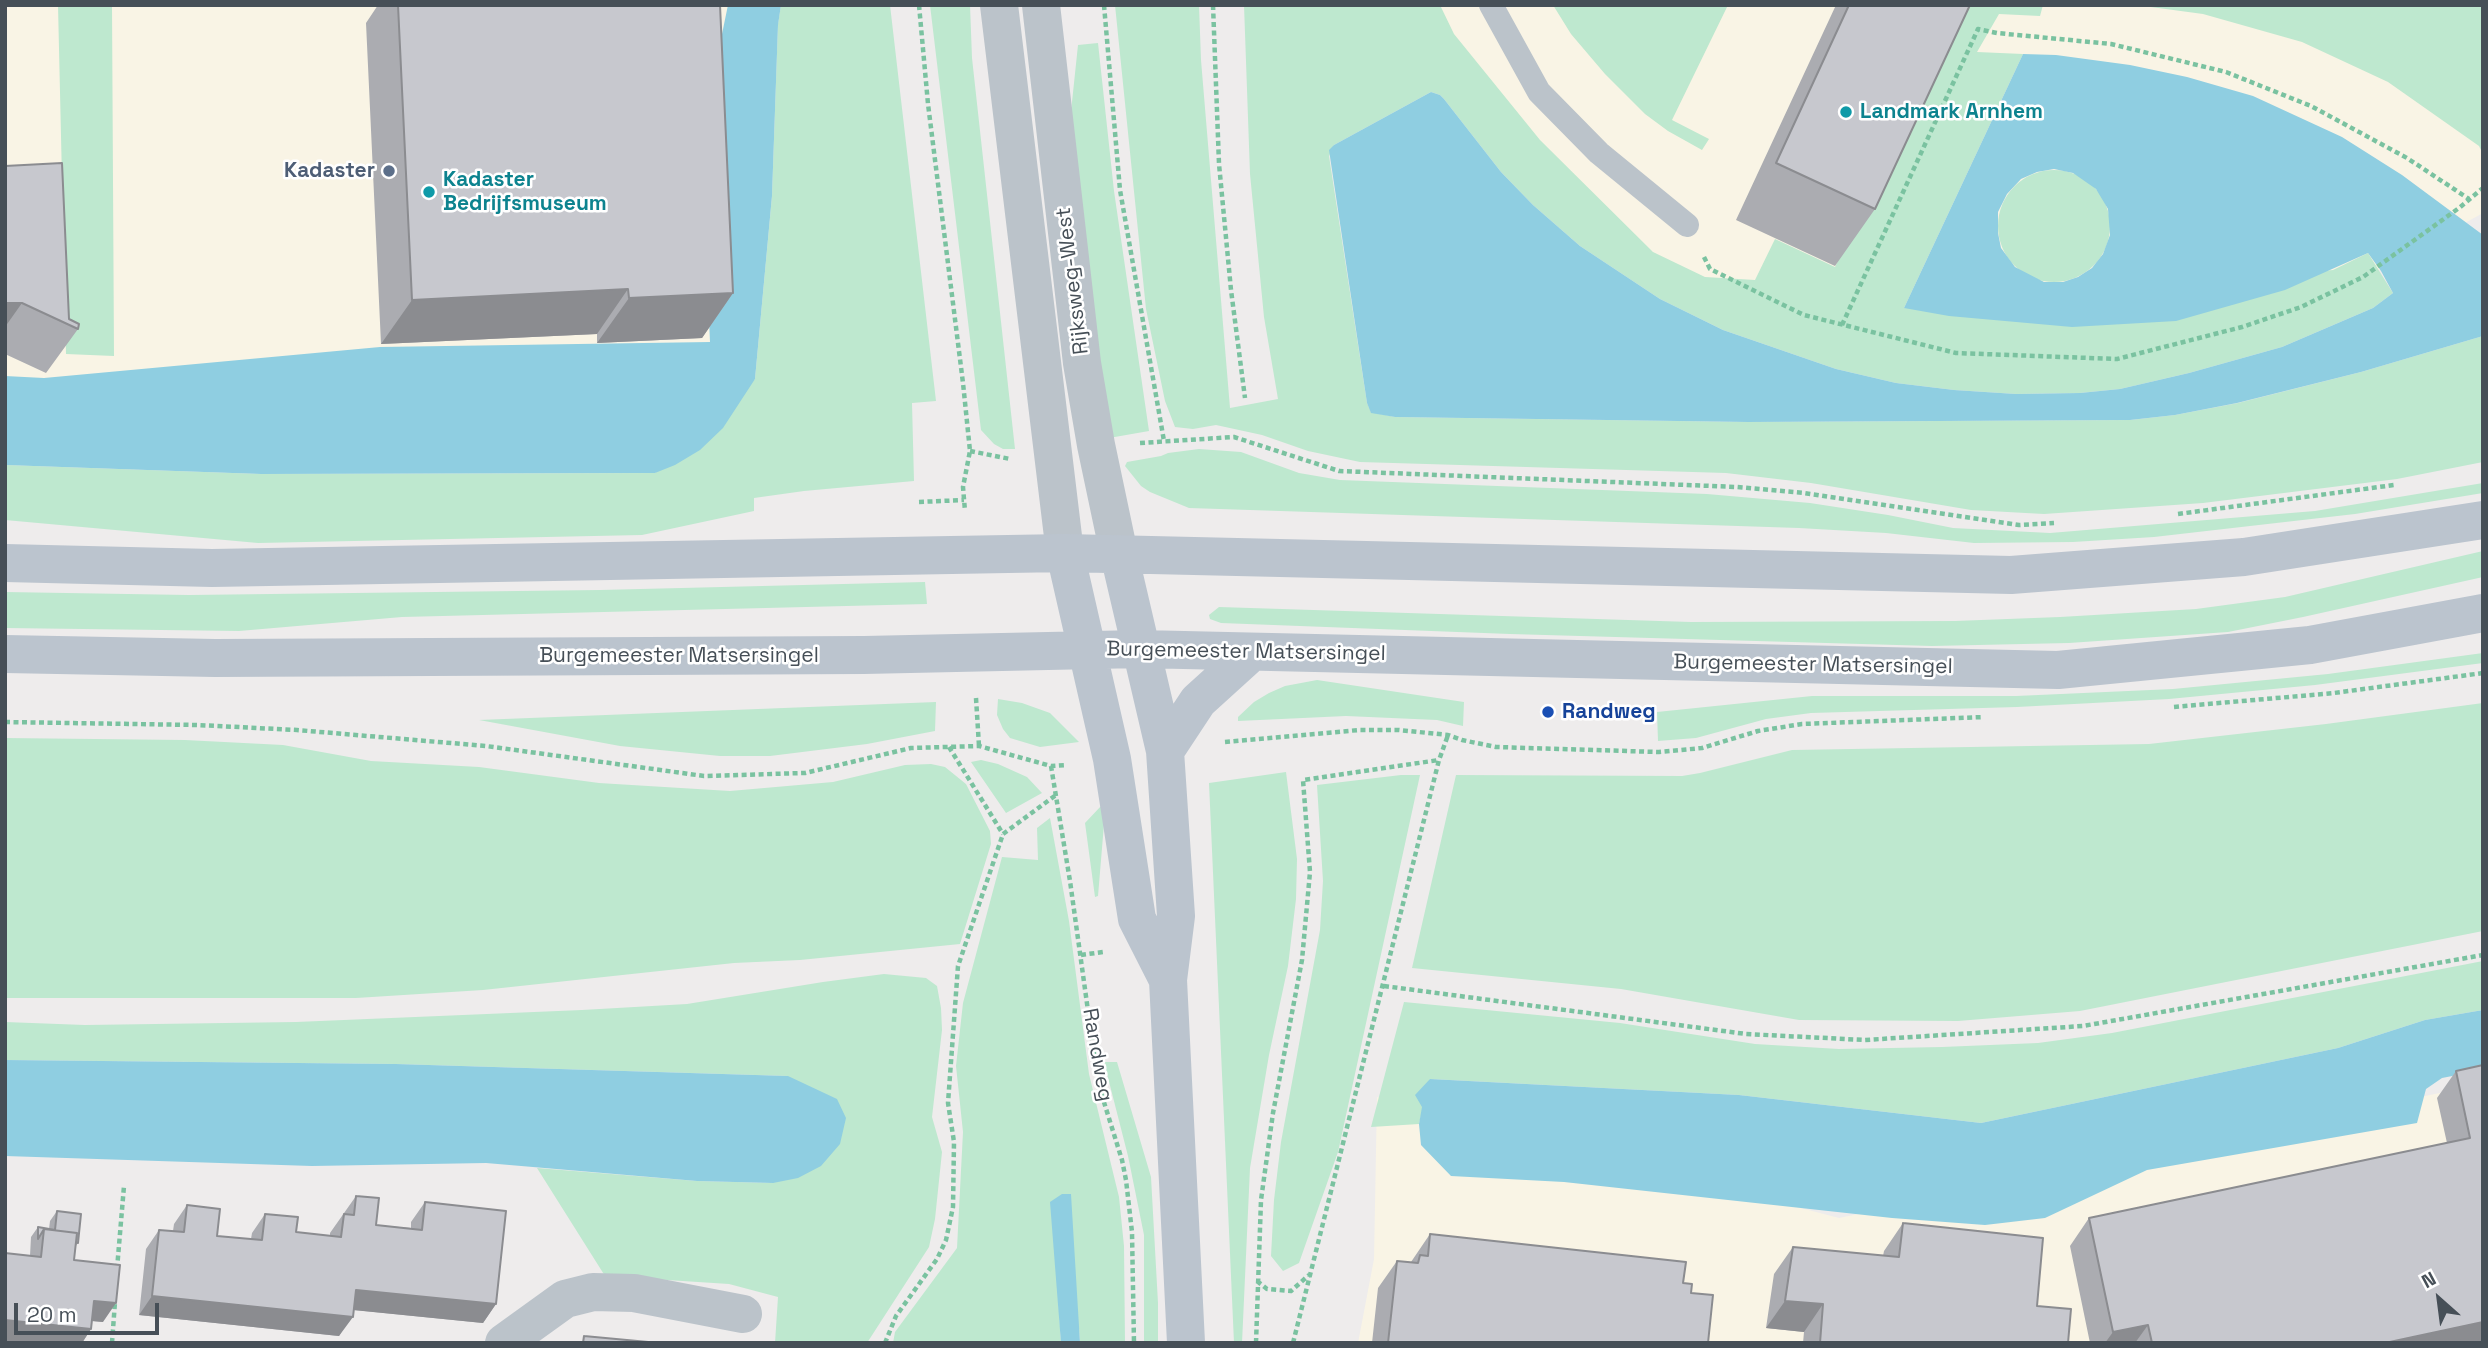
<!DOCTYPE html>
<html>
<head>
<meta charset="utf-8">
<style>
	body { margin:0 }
	#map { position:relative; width:2488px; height:1348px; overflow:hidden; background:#eeecec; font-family:"Space Grotesk",sans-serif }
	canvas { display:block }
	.frame { position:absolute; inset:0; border:7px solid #464f57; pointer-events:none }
	.north { position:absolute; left:2404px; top:1264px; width:70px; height:70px; -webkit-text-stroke:5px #fff; paint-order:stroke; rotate:332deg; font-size:19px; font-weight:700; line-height:28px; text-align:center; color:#464f57 }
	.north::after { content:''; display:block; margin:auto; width:24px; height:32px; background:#464f57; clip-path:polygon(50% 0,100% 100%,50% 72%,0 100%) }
	.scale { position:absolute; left:14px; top:1303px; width:145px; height:32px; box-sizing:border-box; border:4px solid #464f57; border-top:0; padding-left:9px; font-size:21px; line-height:24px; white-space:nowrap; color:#464f57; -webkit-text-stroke:5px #fff; paint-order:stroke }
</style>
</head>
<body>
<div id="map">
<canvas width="2488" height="1348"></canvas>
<div class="frame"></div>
<div class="north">N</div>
<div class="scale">20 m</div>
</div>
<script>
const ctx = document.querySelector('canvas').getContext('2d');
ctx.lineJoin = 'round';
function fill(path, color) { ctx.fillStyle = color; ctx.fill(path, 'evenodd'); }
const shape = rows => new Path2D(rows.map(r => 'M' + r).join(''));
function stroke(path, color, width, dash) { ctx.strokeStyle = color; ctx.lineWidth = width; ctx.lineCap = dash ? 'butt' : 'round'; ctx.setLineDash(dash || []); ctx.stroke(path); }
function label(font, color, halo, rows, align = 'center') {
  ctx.font = font + ' "Space Grotesk",sans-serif'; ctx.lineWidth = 5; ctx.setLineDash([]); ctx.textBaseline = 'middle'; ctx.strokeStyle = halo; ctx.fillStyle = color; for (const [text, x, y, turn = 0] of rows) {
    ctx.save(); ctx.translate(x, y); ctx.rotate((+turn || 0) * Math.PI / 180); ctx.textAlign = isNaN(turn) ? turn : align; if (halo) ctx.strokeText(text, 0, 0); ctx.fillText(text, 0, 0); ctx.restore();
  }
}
fill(shape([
	[5,5,869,5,843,320,692,521,5,497],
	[1428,5,2483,5,2483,213,2301,313,1739,315,1548,176],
	[2483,1084,2483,1343,1358,1343,1374,1259,1377,1097,1839,1218]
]), '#f9f4e5');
fill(shape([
	[58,5,112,5,114,356,66,354],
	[781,5,890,5,936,401,912,403,914,481,804,491,754,498,754,511,642,535,258,543,5,520,5,465,261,474,655,473,755,379,772,196,778,24],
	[930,5,970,5,972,58,1015,449,1003,449,994,444,981,430],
	[1115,5,1199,5,1201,60,1230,408,1278,399,1264,317,1250,174,1244,5,1440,5,1454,34,1540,140,1653,252,1705,277,1755,280,1775,239,1835,267,1965,5,2043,5,2040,16,1999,14,1977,52,2023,54,1904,308,2333,270,2368,253,2393,293,2373,308,2282,347,2189,373,2120,389,2080,393,2016,394,1954,390,1896,383,1836,369,1723,330,1660,299,1580,246,1533,205,1501,172,1444,99,1440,95,1431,92,1334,145,1329,156,1367,403,1371,412,1395,417,1748,422,2130,420,2175,415,2238,403,2361,372,2483,336,2483,462,2397,479,2203,503,2044,514,1971,510,1811,483,1726,473,1360,462,1308,451,1262,435,1216,425,1193,429,1175,427,1165,401,1146,309],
	[1553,5,1728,5,1672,120,1709,139,1702,150,1668,131,1645,114,1605,74,1571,34],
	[2136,5,2483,5,2483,154,2479,146,2388,82,2302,42,2203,14],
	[1098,43,1114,191,1149,431,1109,438,1070,121,1078,45],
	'1998 226a56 56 0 1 1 112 0a56 56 0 1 1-112 0Z',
	[1199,449,1241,452,1299,473,1340,480,1707,494,1810,503,1888,515,1953,528,2050,533,2315,511,2483,483,2483,493,2355,514,2154,537,2073,542,1974,543,1886,533,1799,528,1189,508,1150,492,1141,486,1125,466,1127,462,1161,456,1168,453],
	[2483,551,2483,577,2303,617,2228,632,2069,643,1932,646,1510,634,1221,623,1210,619,1209,615,1219,607,1691,622,1955,621,2060,617,2196,609,2285,597],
	[925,582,927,604,402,617,239,631,5,628,5,592,189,595,600,590],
	[2483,653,2483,663,2315,685,2169,699,2017,707,1811,713,1766,719,1696,738,1658,741,1657,712,1812,696,2016,696,2173,689,2328,674],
	[1317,680,1464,702,1463,726,1437,720,1346,716,1238,721,1238,717,1254,702,1269,693,1285,686],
	[998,699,1022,703,1050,713,1079,742,1040,747,1010,738,1003,729,997,715],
	[936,702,935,731,867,744,770,756,720,756,620,746,479,720],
	[2483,703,2483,931,2080,1011,1958,1021,1799,1020,1621,989,1412,968,1456,775,1682,776,1700,773,1792,750,2149,744,2326,724],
	[5,738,185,740,283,745,371,761,479,767,599,783,730,791,833,782,905,765,931,764,945,767,966,784,990,831,991,844,960,944,800,960,734,963,483,990,356,998,5,998],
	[981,760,998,764,1027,777,1042,793,1006,813,971,762],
	[1286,772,1297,859,1296,899,1288,966,1269,1055,1250,1168,1242,1343,1234,1343,1209,783],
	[1401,775,1420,775,1338,1152,1299,1263,1283,1271,1271,1256,1274,1200,1281,1142,1320,930,1323,881,1317,785],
	[1101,806,1104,824,1098,896,1095,897,1085,823],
	[1050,818,1069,921,1089,1074,1119,1197,1124,1246,1125,1343,1080,1343,1079,1328,1055,1243,1061,1343,893,1343,895,1332,957,1248,963,1132,956,1066,963,1003,1002,857,1038,860,1037,828],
	[2483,961,2483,1010,2425,1020,2338,1048,1981,1123,1739,1095,1430,1079,1419,1124,1371,1127,1404,1002,1620,1023,1755,1044,1839,1049,1942,1047,2038,1043,2112,1033],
	[884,974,926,978,937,986,941,1008,942,1030,932,1117,942,1152,935,1219,929,1247,867,1343,775,1343,778,1297,729,1284,605,1276,537,1168,697,1181,773,1183,788,1076,396,1064,5,1060,5,1022,85,1025,296,1022,582,1010,687,1004,823,982],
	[1104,1062,1117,1062,1151,1177,1158,1303,1158,1343,1144,1343,1144,1235,1128,1156]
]), '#bee8cf');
fill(shape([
	[728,5,781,5,778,25,772,196,755,379,723,428,700,450,675,465,655,473,644,473,261,474,5,465,5,376,44,378,380,347,710,342,699,101,722,90,722,34],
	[2023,54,2056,55,2130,65,2187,77,2253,96,2342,137,2402,175,2483,235,2483,336,2361,372,2237,403,2175,415,2130,420,1748,422,1395,417,1371,413,1367,403,1329,150,1334,145,1431,92,1440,95,1444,99,1501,172,1533,205,1580,246,1660,299,1723,330,1836,369,1896,383,1954,390,2016,394,2080,393,2120,389,2189,373,2282,347,2373,308,2393,293,2381,271,2368,253,2285,290,2176,321,2072,327,1949,316,1904,308],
	[2054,169,2073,173,2096,189,2108,209,2110,235,2103,254,2092,268,2078,277,2063,282,2044,282,2015,267,2001,248,1998,233,1998,212,2007,194,2021,179,2037,172],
	[2483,1010,2483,1070,2442,1078,2426,1089,2417,1123,2147,1170,2045,1218,1985,1225,1892,1218,1564,1182,1451,1176,1421,1145,1419,1124,1422,1107,1415,1095,1430,1079,1739,1095,1981,1123,2338,1048,2425,1020],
	[5,1060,396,1064,788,1076,837,1099,846,1118,840,1144,821,1166,798,1178,773,1183,697,1181,486,1163,312,1166,5,1156],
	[1062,1194,1071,1194,1080,1343,1061,1343,1050,1202]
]), '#8fcee1');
stroke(shape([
	[919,5,928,104,963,383,970,451,963,487,965,511],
	[1104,5,1120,190,1164,441],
	[1213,5,1219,164,1231,290,1245,398],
	[1704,257,1710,269,1804,315,1956,353,2117,359,2242,327,2301,307,2363,277,2459,208,2483,188],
	[1842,325,1978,29,1997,33,2111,44,2226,72,2311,106,2407,158,2469,199],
	[1140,443,1234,437,1339,471,1737,487,1804,493,2019,525,2054,523],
	[970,451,1010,459],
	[919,502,964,500],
	[2178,514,2394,485],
	[976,698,979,746],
	[2174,707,2334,693,2483,673],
	[5,722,197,725,297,730,486,746,704,776,805,773,911,748,979,746,1051,766,1067,765],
	[1225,742,1359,730,1399,730,1448,735,1462,740,1496,747,1659,752,1702,748,1758,731,1802,724,1984,717],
	[949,747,1003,834],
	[1051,766,1070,881,1098,1083,1122,1160,1126,1180,1132,1232,1134,1343],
	[1081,955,1103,952],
	[1384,986,1746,1034,1865,1040,2083,1026,2483,955],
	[117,1269,124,1186],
	[1257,1281,1267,1289,1291,1291,1309,1275],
	[112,1343,115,1302],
	[885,1343,896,1316,937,1259,946,1240,953,1207,954,1142,948,1103,958,966,1003,834,1056,795],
	[1256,1343,1261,1200,1273,1113,1302,960,1310,872,1303,780,1439,760],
	[1293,1343,1439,760,1448,735]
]), '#7ac2a0', 4.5, [5, 3.5]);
stroke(shape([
	[1491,5,1539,92,1599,153,1687,225]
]), '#bbc3ca', 24);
stroke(shape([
	[999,5,1065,553],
	[1041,5,1082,363,1096,445,1119,554],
	[504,1343,565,1299,593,1292,634,1293,743,1314]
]), '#bbc3ca', 38);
stroke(shape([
	[1065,553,1112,759,1137,919,1168,980],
	[1119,554,1165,751,1176,916,1168,980,1186,1343],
	[5,563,212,568,1065,553,2011,575,2244,557,2483,520],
	[5,654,215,658,864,655,1140,649,2058,670,2310,645,2483,613],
	[1165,751,1198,701,1252,652]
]), '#bbc4ce', 38);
fill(shape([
	[378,5,720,5,733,293,702,338,597,343,597,334,381,344,366,23],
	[1836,5,1970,5,1875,209,1835,266,1736,220],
	[5,166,69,319,78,329,46,373,5,354],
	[2483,1065,2483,1343,2090,1343,2070,1246,2089,1218,2447,1143,2437,1098,2456,1071],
	[356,1196,376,1225,411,1228,411,1222,425,1202,496,1304,483,1323,354,1310,339,1336,139,1315,146,1249,159,1230,173,1231,174,1224,187,1205,217,1236,251,1239,252,1233,265,1214,296,1232,330,1236,330,1233],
	[57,1211,78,1243,75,1247,74,1260,103,1322,92,1321,91,1329,82,1343,25,1343,5,1341,30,1256,31,1237,38,1227,49,1229,50,1221],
	[1903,1223,2037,1306,2068,1343,1803,1343,1804,1332,1766,1328,1774,1274,1793,1247,1883,1256,1884,1251],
	[1430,1234,1683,1283,1691,1293,1708,1343,1372,1343,1378,1288,1397,1261,1411,1262]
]), '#abacb1');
fill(shape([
	[628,289,597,334,381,344,412,300],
	[733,293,702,338,597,343,629,298],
	[5,303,22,303,5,327],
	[356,1290,496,1304,483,1323,343,1309],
	[152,1296,353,1317,339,1336,139,1315],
	[94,1301,116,1303,103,1322,81,1320],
	[1785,1301,1823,1304,1804,1332,1766,1328],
	[5,1320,91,1329,82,1343,25,1343,5,1341],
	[2483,1322,2483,1343,2385,1343],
	[2148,1325,2135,1343,2105,1343,2113,1332]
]), '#8b8c90');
const building = shape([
	[398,5,720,5,733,293,629,298,628,289,412,300,398,5],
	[1849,5,1970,5,1875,209,1776,163,1849,5],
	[62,163,69,319,79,324,78,329,22,303,5,303,5,166,62,163],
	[2483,1065,2483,1322,2385,1343,2152,1343,2148,1325,2113,1332,2089,1218,2470,1138,2456,1071,2483,1065],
	[356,1196,379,1198,376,1225,422,1230,425,1202,506,1211,496,1304,356,1290,353,1317,152,1296,159,1230,184,1232,187,1205,220,1209,217,1236,262,1240,265,1214,298,1217,296,1232,341,1237,344,1214,354,1215,356,1196],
	[57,1211,81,1214,78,1243,76,1242,77,1233,44,1229,38,1239,38,1227,55,1230,57,1211],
	[1903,1223,2043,1238,2037,1306,2071,1309,2068,1343,1820,1343,1823,1304,1785,1301,1793,1247,1899,1257,1903,1223],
	[44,1229,77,1233,74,1260,120,1265,116,1303,94,1301,91,1329,5,1320,5,1253,41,1257,44,1229],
	[1430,1234,1686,1262,1683,1283,1692,1284,1691,1293,1713,1295,1708,1343,1388,1343,1397,1261,1418,1263,1420,1255,1428,1256,1430,1234],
	[584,1336,659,1343,583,1343,584,1336]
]);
fill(building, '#c7c8ce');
stroke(building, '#8b8c90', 2);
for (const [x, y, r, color] of [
	[1846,112,7,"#0f9aa8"],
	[389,171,7,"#5c6f8a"],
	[429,192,7,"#0f9aa8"],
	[1548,712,7,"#1a4fb4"]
]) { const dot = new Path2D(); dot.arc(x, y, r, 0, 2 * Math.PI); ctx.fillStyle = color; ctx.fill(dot); stroke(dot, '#fff', 2.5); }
label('bold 21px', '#0d838f', '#fff', [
	["Landmark Arnhem",1860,112],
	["Kadaster",443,180],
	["Bedrijfsmuseum",443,204]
], 'left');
label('bold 21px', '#4e5e75', '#fff', [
	["Kadaster",375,171]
], 'right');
label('21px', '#464f57', '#fff', [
	["Rijksweg-West",1073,281,-97],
	["Burgemeester Matsersingel",1246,652,1],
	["Burgemeester Matsersingel",679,656],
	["Burgemeester Matsersingel",1813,665,1],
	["Randweg",1097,1055,80]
]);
label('bold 21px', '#164399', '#fff', [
	["Randweg",1562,712]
], 'left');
</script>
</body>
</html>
